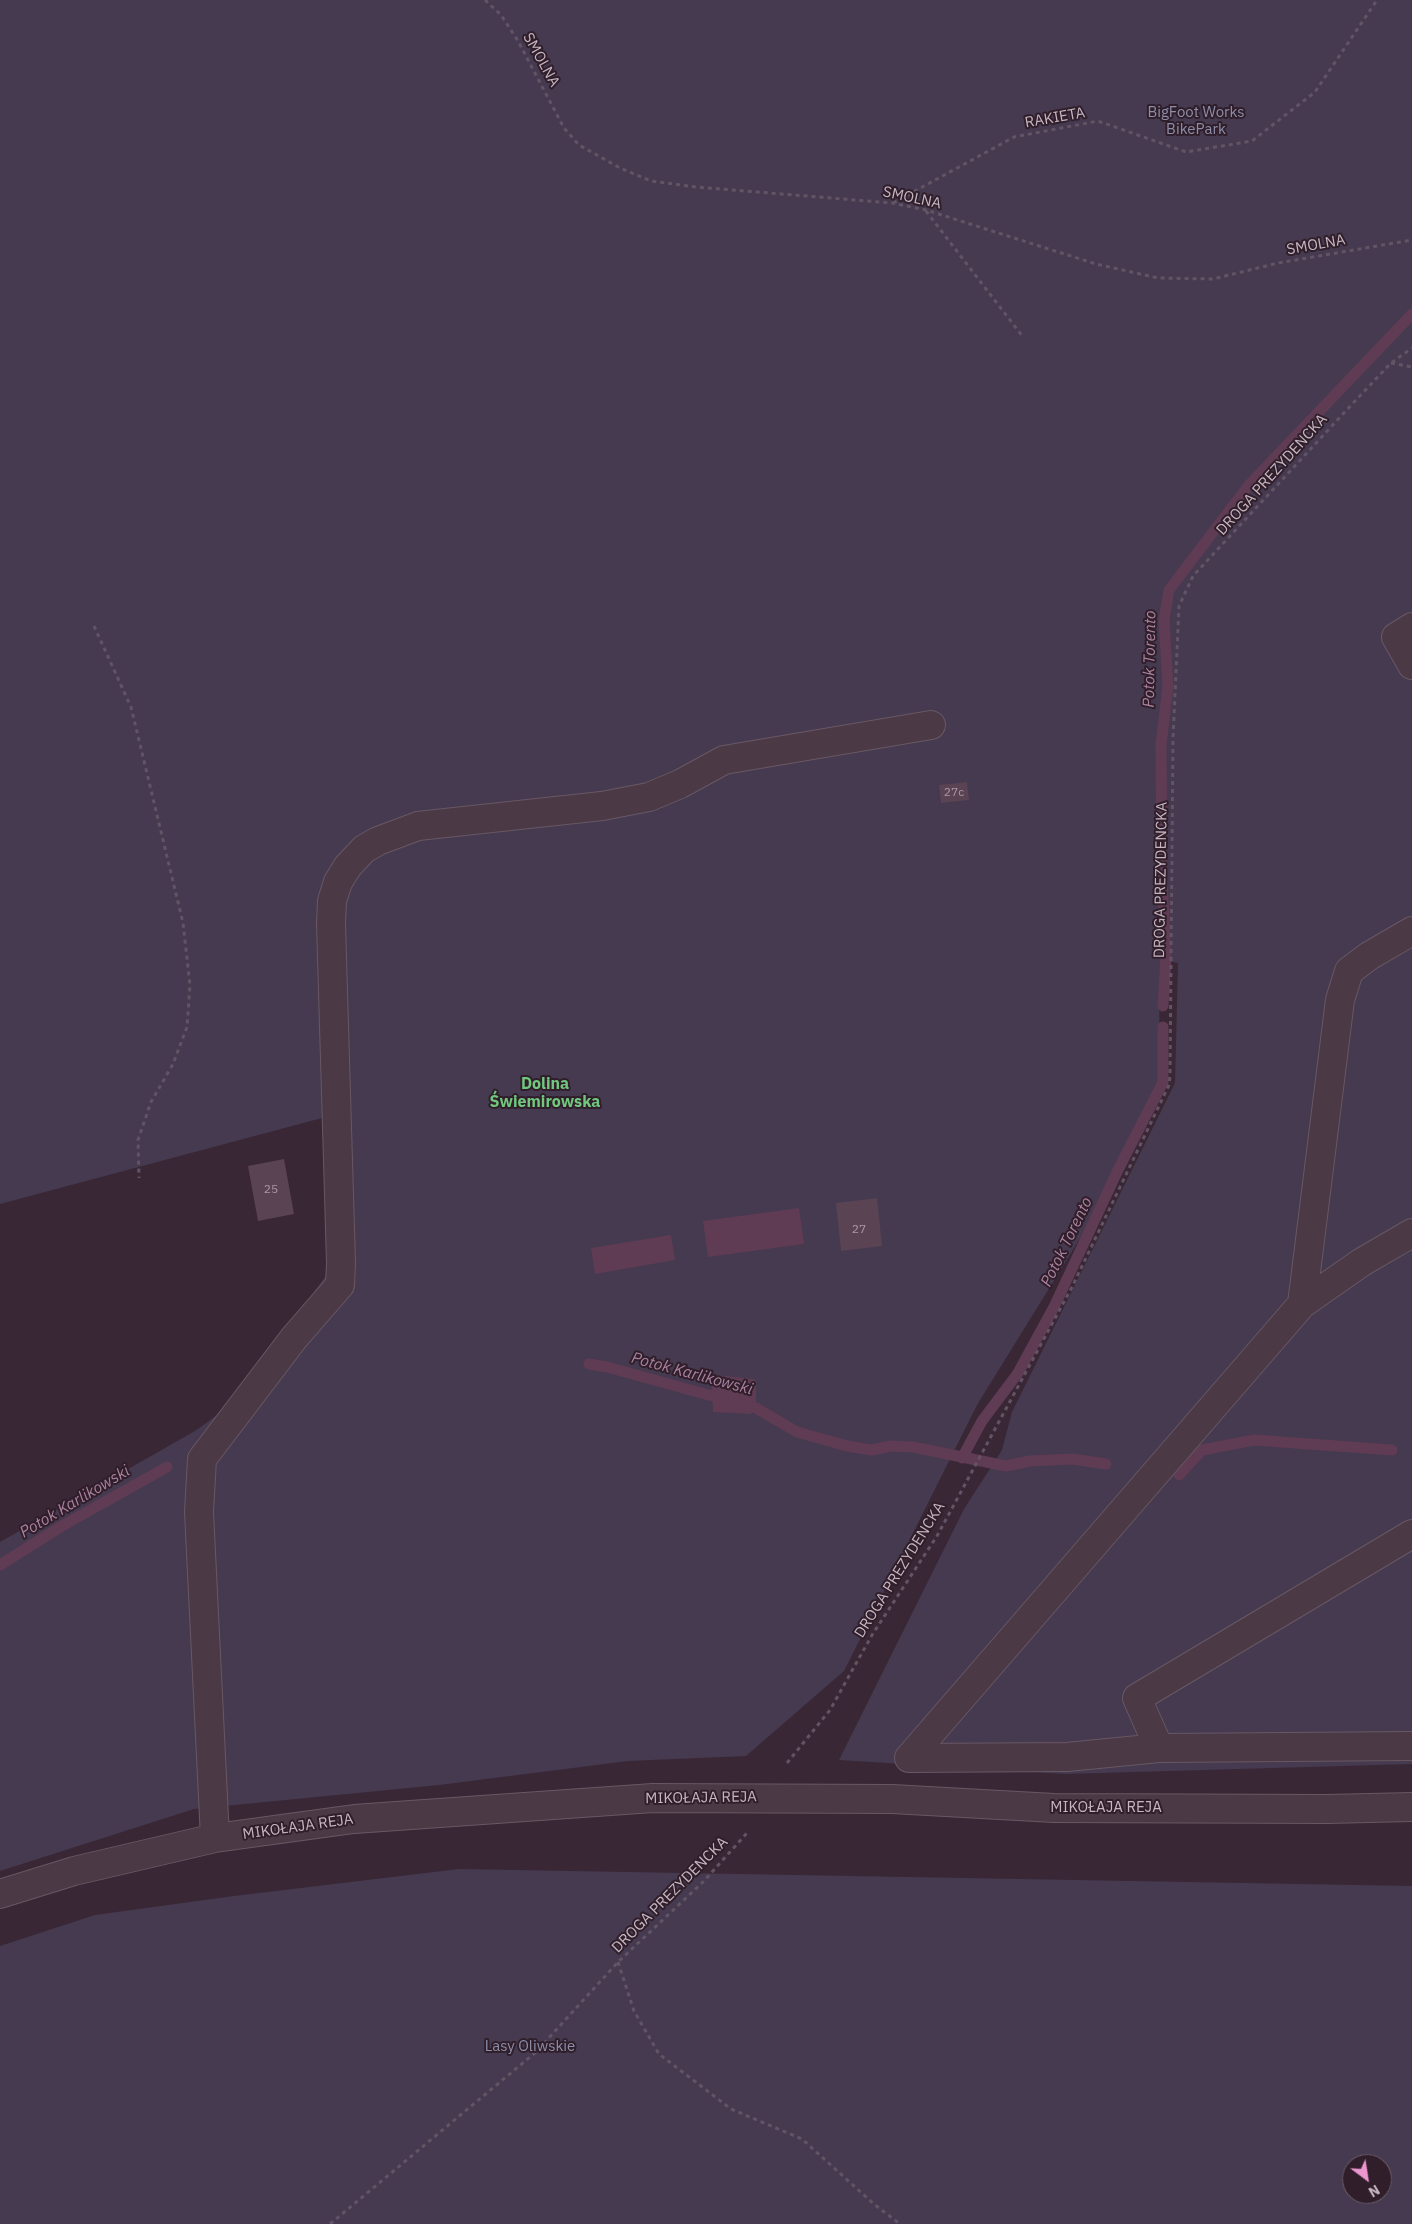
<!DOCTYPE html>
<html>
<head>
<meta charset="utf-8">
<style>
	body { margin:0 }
	#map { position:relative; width:1412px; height:2224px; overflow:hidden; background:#3a2735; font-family:"IBM Plex Sans",sans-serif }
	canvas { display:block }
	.north { position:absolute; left:1342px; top:2154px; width:50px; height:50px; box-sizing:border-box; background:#301f2b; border:1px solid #6c5b67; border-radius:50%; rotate:149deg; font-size:14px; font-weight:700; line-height:20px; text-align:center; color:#c6b6c1 }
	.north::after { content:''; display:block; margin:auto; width:18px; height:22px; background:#eb96cf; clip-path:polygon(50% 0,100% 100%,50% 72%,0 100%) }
</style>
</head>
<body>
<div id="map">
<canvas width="1412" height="2224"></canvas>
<div class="north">N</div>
</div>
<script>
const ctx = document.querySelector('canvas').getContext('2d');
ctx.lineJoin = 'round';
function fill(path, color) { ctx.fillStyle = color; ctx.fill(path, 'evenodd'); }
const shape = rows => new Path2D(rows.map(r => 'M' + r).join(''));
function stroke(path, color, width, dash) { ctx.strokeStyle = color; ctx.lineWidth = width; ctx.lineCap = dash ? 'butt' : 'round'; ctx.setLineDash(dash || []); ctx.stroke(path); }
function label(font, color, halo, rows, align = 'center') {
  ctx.font = font + ' "IBM Plex Sans",sans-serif'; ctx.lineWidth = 4; ctx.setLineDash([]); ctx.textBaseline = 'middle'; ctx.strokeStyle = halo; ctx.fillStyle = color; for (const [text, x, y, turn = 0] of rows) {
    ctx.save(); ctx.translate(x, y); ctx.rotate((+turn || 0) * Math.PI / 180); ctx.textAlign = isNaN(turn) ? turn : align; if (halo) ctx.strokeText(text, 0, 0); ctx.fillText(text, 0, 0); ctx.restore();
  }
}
fill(shape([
	[0,0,1412,0,1412,1764,1065,1774,839,1760,964,1509,1002,1450,1012,1412,1175,1083,1178,963,1163,960,1159,990,1160,1079,1092,1219,977,1405,844,1671,746,1756,628,1761,439,1785,194,1809,0,1871,0,1542,195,1431,220,1413,233,1402,328,1273,322,1118,0,1204],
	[459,1869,1412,1886,1412,2224,0,2224,0,1946,95,1915,234,1896],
	[1352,2164,1382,2164,1382,2194,1352,2194]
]), '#453a50');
fill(shape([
	[799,1208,804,1244,708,1257,703,1221],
	[671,1235,675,1260,595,1274,591,1248],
	[717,1375,753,1379,756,1381,756,1408,750,1414,713,1412,712,1384]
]), '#5f3c54');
stroke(shape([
	[1163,1006,1166,957,1162,878,1161,745,1168,686,1164,620,1169,590,1249,485,1412,314],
	[589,1364,607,1367,756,1408,797,1432,847,1446,872,1450,891,1446,913,1447,1006,1466,1030,1461,1072,1459,1106,1464],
	[962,1458,982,1421,1018,1373,1054,1307,1118,1170,1163,1082,1163,1027],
	[1179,1475,1202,1450,1254,1440,1392,1450],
	[0,1565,62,1526,167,1467]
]), '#5f3c54', 11);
fill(shape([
	[967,782,969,800,941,803,939,785],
	[284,1159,294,1214,258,1221,248,1166],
	[877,1198,882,1246,841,1251,836,1203]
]), '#5a4353');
const minor = shape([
	[1412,627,1396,637,1412,665],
	[1302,1304,1340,1000,1349,971,1369,956,1412,931],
	[1159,1748,1137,1698,1412,1534],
	[909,1758,1302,1304,1362,1262,1412,1233],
	[909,1758,1067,1757,1159,1748,1412,1746],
	[215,1838,199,1512,202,1459,294,1338,340,1285,341,1263,331,924,332,901,338,882,348,866,364,849,378,841,418,826,602,806,649,797,680,784,724,760,931,725],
	[0,1894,74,1871,215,1838,354,1819,653,1798,892,1799,1054,1808,1327,1809,1412,1807]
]);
stroke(minor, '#695864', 30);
stroke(shape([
	[485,0,501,15,518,41,564,128,579,145,620,168,651,181,696,187,892,203,926,210,1096,264,1158,278,1213,279,1278,263,1412,240],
	[893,203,1014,137,1098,121,1186,152,1252,141,1315,92,1377,0],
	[926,211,1023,337],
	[1391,363,1412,367],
	[94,626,131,707,183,923,190,985,187,1027,173,1064,151,1102,138,1140,139,1178],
	[787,1763,830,1710,872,1635,937,1536,1072,1287,1169,1085,1170,1076,1173,739,1179,606,1193,576,1355,401,1391,363,1412,348],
	[618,1962,634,2011,659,2054,731,2109,802,2139,875,2205,900,2224],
	[330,2224,536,2052,618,1962,703,1882,747,1833]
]), '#635465', 3, [4, 4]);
stroke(minor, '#4b3a46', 28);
label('12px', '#ab99a6', null, [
	["27c",954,793],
	["25",271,1190],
	["27",859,1230]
]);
label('15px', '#c6b6c1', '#301f2b', [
	["SMOLNA",541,60,61],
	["RAKIETA",1055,118,-10],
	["SMOLNA",912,198,12],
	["SMOLNA",1316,245,-10],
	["DROGA PREZYDENCKA",1272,475,-48],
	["DROGA PREZYDENCKA",1161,880,-89],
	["DROGA PREZYDENCKA",900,1570,-58],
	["MIKOŁAJA REJA",701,1798,-1],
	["MIKOŁAJA REJA",1106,1808],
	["MIKOŁAJA REJA",298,1827,-8],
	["DROGA PREZYDENCKA",670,1895,-45]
]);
label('15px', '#8d8ea9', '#301f2b', [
	["BigFoot Works",1196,113],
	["BikePark",1196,130],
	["Lasy Oliwskie",530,2047]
]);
label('italic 16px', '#aa819e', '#301f2b', [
	["Potok Torento",1150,659,-89],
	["Potok Torento",1067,1242,-64],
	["Potok Karlikowski",692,1374,15],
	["Potok Karlikowski",75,1502,-31]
]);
label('bold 16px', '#70c77d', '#301f2b', [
	["Dolina",545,1084],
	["Świemirowska",545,1102]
]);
</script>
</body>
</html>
